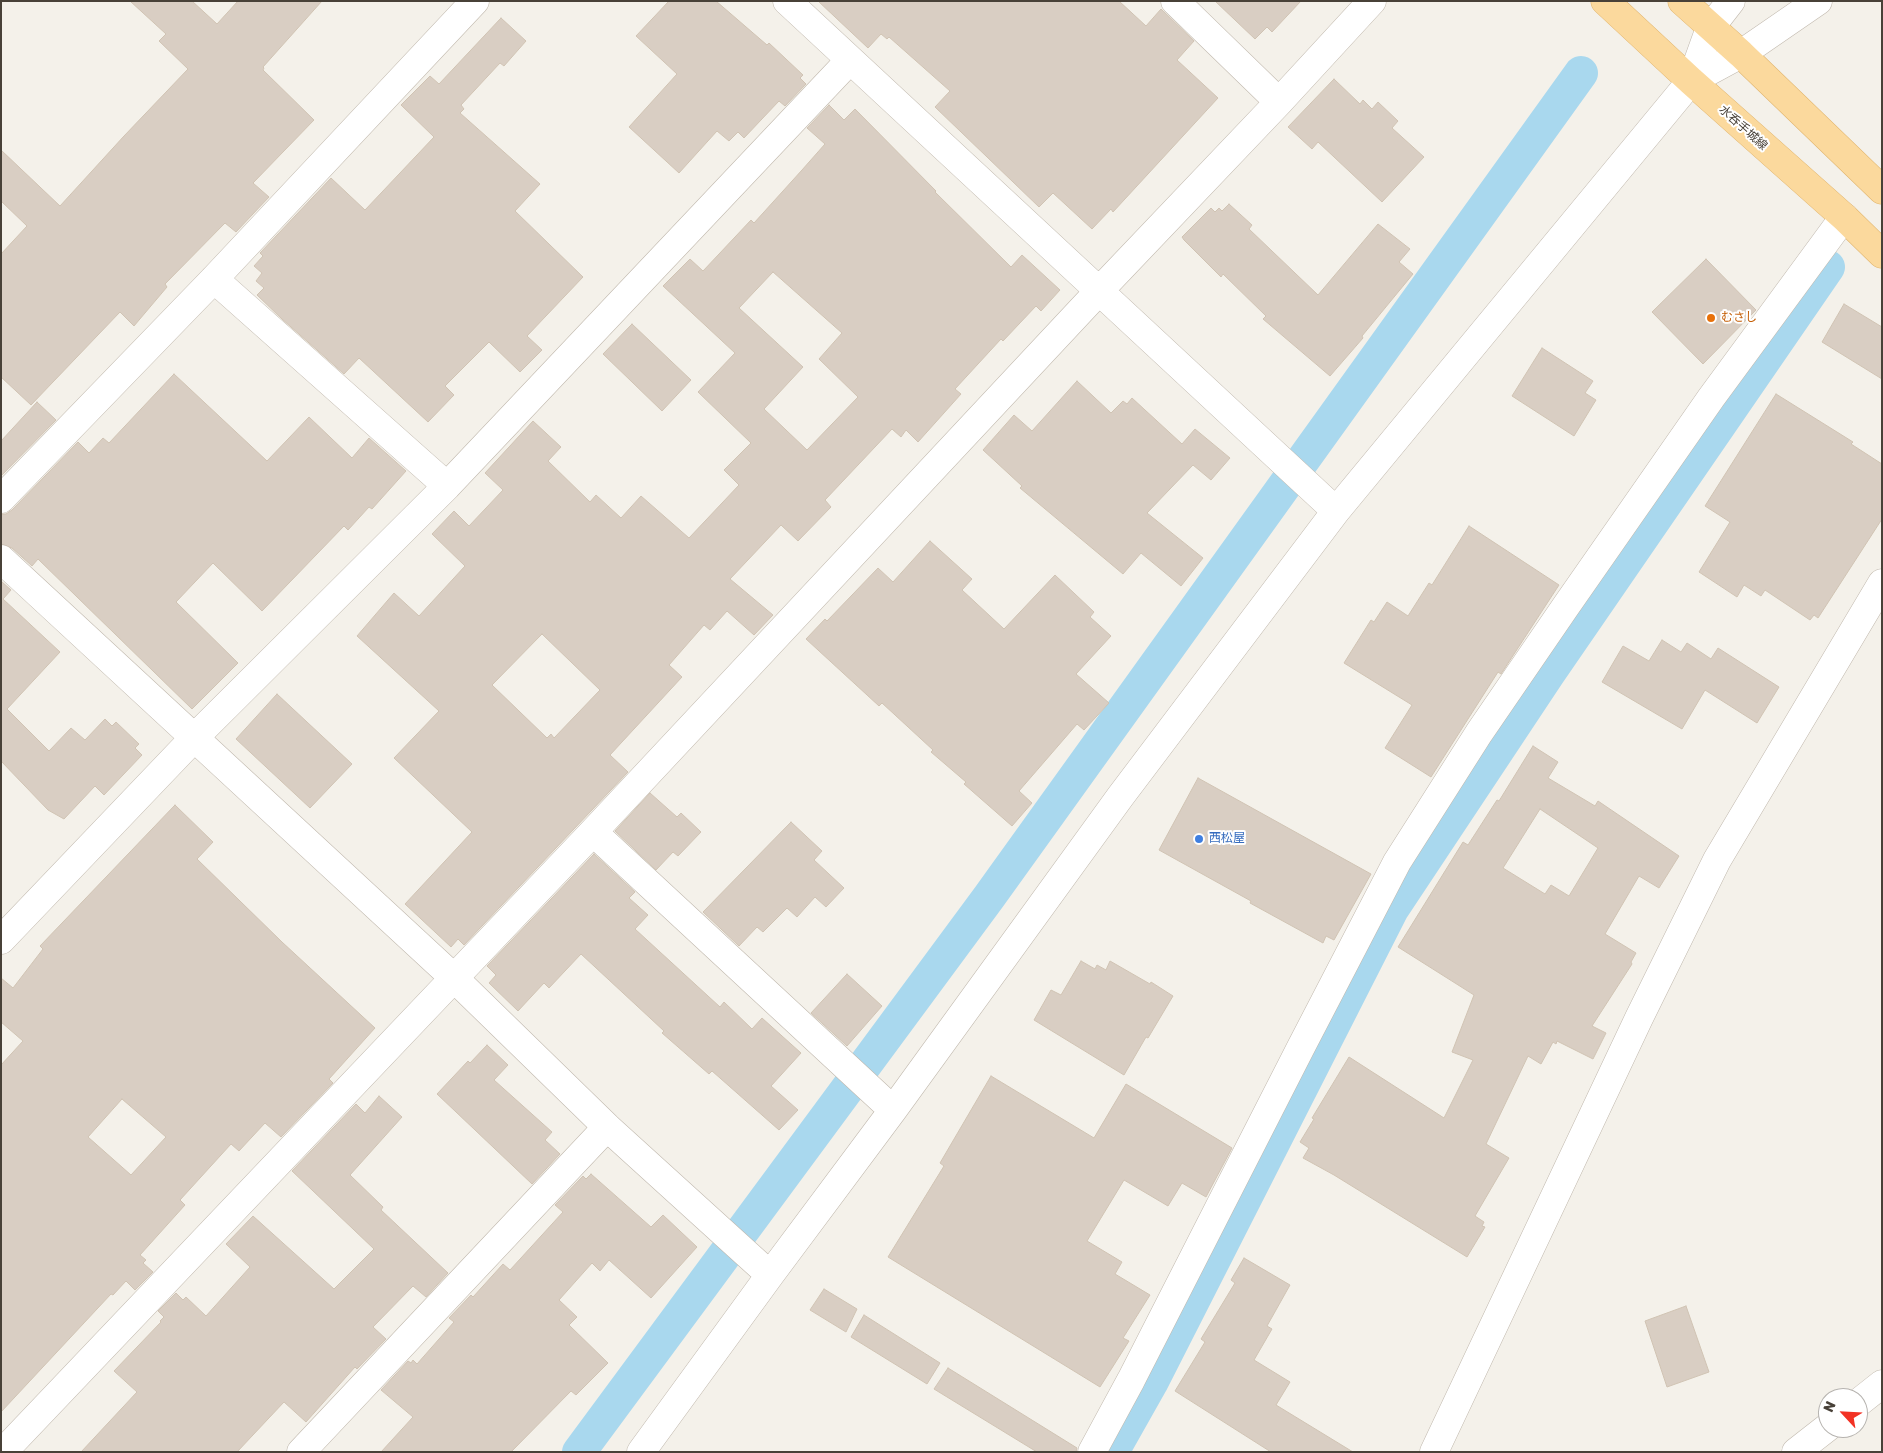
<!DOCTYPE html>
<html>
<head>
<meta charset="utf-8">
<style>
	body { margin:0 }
	#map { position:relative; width:1883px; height:1453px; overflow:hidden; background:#f4f1ea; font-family:Rubik,sans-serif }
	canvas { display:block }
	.frame { position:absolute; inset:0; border:2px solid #484138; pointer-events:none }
	.north { position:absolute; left:1818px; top:1388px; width:50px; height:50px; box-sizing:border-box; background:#fff; border:1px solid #b6b3af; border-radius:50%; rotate:295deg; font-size:14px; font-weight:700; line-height:20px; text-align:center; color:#484138 }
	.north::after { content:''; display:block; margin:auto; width:18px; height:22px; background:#f23224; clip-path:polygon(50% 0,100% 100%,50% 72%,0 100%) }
</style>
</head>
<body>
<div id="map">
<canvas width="1883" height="1453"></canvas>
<div class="frame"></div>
<div class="north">N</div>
</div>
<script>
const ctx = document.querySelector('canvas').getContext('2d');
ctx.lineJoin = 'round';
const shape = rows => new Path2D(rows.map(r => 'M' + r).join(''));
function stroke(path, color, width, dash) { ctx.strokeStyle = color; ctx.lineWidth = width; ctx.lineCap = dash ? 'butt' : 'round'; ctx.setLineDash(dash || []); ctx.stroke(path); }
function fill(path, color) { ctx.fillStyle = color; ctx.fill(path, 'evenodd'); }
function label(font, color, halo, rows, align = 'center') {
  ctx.font = font + ' Rubik,"Noto Sans JP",sans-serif'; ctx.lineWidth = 4; ctx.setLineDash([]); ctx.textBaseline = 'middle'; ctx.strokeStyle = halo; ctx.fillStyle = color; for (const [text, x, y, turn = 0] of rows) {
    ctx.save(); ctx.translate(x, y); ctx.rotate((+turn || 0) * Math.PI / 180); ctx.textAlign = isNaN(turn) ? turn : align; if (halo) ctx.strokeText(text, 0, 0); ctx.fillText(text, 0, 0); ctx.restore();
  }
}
stroke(shape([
	[579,1452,989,897,1581,73],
	[1112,1452,1151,1383,1392,909,1548,674,1828,267]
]), '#a9d8ee', 34);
const building = shape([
	[130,1,192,1,217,24,238,1,322,1,263,67,264,68,263,70,314,120,253,183,269,197,236,232,225,223,165,284,167,287,134,326,120,312,31,405,1,377,1,254,27,226,1,201,1,150,60,206,124,136,188,69,159,41,166,34,130,1],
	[669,1,716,1,767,45,769,43,803,75,800,78,806,84,785,106,779,101,744,138,738,132,729,141,717,131,679,173,629,127,677,74,636,36,669,1],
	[818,1,1119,1,1146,26,1161,9,1194,41,1177,60,1218,98,1113,212,1111,209,1092,229,1053,193,1039,207,935,107,950,91,889,37,887,39,881,34,868,48,818,1],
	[1215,1,1301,1,1272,32,1267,27,1255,39,1215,1],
	[501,18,526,41,504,66,500,63,461,105,464,109,460,113,540,184,515,211,583,277,527,336,542,350,520,372,489,342,445,386,454,395,428,422,359,358,344,374,282,319,257,295,264,288,256,281,262,273,254,266,263,256,260,253,331,178,365,210,434,137,401,105,430,76,439,84,501,18],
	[1334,79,1360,104,1363,100,1372,109,1378,102,1398,121,1392,128,1424,157,1382,202,1318,142,1312,149,1288,127,1334,79],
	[829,105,844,120,855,109,936,191,935,192,1011,267,1022,255,1060,290,1041,311,1036,306,1003,341,1001,339,955,389,961,394,918,442,906,430,901,437,892,429,825,500,831,507,798,541,781,525,730,579,773,615,754,635,727,611,710,630,704,625,669,665,682,677,610,755,628,772,464,945,458,939,451,947,405,904,472,832,394,758,439,711,357,636,394,593,419,616,465,566,432,534,454,511,469,526,503,490,485,473,533,421,561,447,548,461,590,502,596,495,621,518,641,496,689,538,739,485,724,470,751,443,698,392,735,353,663,286,690,259,703,271,751,220,754,223,802,170,825,144,807,128,829,105],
	[773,272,842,333,819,359,858,397,807,450,764,409,803,367,739,308,773,272],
	[542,634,600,690,554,738,551,734,547,738,492,685,542,634],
	[1229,204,1252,225,1249,229,1318,295,1378,224,1410,249,1399,262,1413,274,1362,336,1363,338,1330,376,1263,319,1266,316,1223,274,1221,277,1184,240,1182,237,1211,208,1215,212,1219,208,1222,211,1229,204],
	[1706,259,1756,310,1703,364,1652,312,1706,259],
	[1844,304,1882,327,1882,379,1822,342,1844,304],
	[632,324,691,380,662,411,603,354,632,324],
	[1542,348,1593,381,1585,393,1596,400,1574,436,1512,396,1542,348],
	[174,374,267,461,309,417,352,458,369,438,406,471,372,509,369,507,348,530,344,526,262,611,213,563,176,602,238,663,192,709,38,559,32,566,12,548,1,544,1,514,6,514,12,510,78,442,89,453,103,438,109,443,174,374],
	[1077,381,1111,413,1123,401,1127,404,1132,398,1182,444,1195,429,1230,458,1211,480,1193,465,1147,513,1203,558,1181,586,1141,553,1123,574,1020,488,1022,486,983,450,1014,415,1032,431,1077,381],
	[1776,394,1853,442,1851,444,1882,464,1882,519,1818,618,1814,615,1810,620,1765,590,1761,596,1744,585,1737,597,1699,572,1730,522,1705,506,1776,394],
	[37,402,56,420,1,476,1,441,37,402],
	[1469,526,1559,585,1501,674,1498,672,1431,777,1385,748,1412,705,1344,663,1371,620,1374,622,1387,602,1408,616,1429,583,1432,585,1469,526],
	[930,541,972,579,962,590,1004,629,1055,575,1094,612,1090,617,1111,636,1076,674,1109,703,1084,730,1077,724,1019,791,1032,803,1012,826,964,784,966,782,931,752,933,750,882,703,879,706,806,639,825,619,827,621,878,568,893,582,930,541],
	[1,581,11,590,3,599,60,652,7,709,49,751,71,728,85,740,105,719,112,726,116,722,139,744,135,748,142,755,104,795,95,786,64,819,48,810,1,761,1,581],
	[1662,640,1681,652,1687,643,1711,659,1718,648,1779,687,1757,723,1705,690,1682,729,1602,682,1623,646,1649,661,1662,640],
	[277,694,352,764,310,808,236,739,277,694],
	[1533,746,1558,762,1548,778,1595,806,1598,801,1679,856,1659,888,1639,876,1605,934,1636,953,1631,962,1632,964,1592,1026,1606,1033,1593,1059,1557,1041,1556,1044,1553,1042,1541,1064,1528,1056,1486,1144,1509,1158,1475,1216,1484,1222,1482,1226,1485,1227,1467,1257,1334,1175,1303,1158,1309,1148,1300,1142,1314,1119,1312,1118,1349,1057,1444,1118,1473,1060,1452,1052,1474,995,1398,947,1463,842,1468,845,1497,800,1499,801,1533,746],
	[1540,809,1598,848,1569,896,1551,885,1545,894,1503,868,1540,809],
	[1198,778,1371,874,1334,940,1326,936,1323,943,1250,903,1251,901,1159,850,1198,778],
	[650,793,677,817,681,813,701,832,678,856,673,852,656,870,615,831,650,793],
	[175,805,213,842,197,859,282,942,375,1028,329,1079,333,1083,281,1137,265,1123,239,1151,231,1144,180,1200,185,1205,140,1255,146,1260,143,1263,153,1272,135,1290,126,1281,113,1295,111,1294,1,1412,1,1065,23,1041,1,1022,1,978,13,988,43,949,40,946,175,805],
	[122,1099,166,1137,131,1175,88,1137,122,1099],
	[791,822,822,851,814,860,844,888,826,907,815,897,797,917,787,908,763,932,757,927,739,946,703,912,791,822],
	[594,854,635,892,629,898,648,915,635,929,720,1007,724,1002,752,1029,762,1018,801,1053,771,1086,798,1110,779,1130,712,1071,709,1074,662,1033,664,1031,581,954,549,988,544,983,518,1011,489,983,496,975,487,966,594,854],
	[1081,961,1095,969,1097,965,1106,970,1110,961,1150,984,1151,982,1173,996,1148,1038,1146,1037,1124,1075,1034,1020,1051,990,1061,995,1081,961],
	[847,974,882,1006,847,1046,811,1013,847,974],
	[487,1045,508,1065,494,1080,552,1132,545,1140,560,1154,532,1184,437,1094,468,1061,470,1063,487,1045],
	[991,1076,1094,1138,1126,1084,1232,1148,1206,1197,1182,1183,1168,1206,1124,1180,1087,1241,1122,1262,1115,1274,1150,1295,1123,1338,1129,1341,1100,1387,888,1257,944,1166,940,1163,991,1076],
	[379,1096,402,1117,350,1175,383,1207,381,1210,448,1273,426,1297,413,1286,373,1327,386,1339,357,1369,355,1367,306,1422,284,1402,237,1452,81,1452,137,1392,114,1371,161,1322,160,1321,164,1317,158,1311,176,1293,183,1300,186,1297,206,1316,250,1267,226,1244,253,1216,334,1289,374,1249,292,1171,356,1104,365,1113,379,1096],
	[591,1174,651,1227,663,1215,697,1247,651,1298,609,1260,600,1271,592,1263,559,1300,577,1317,569,1325,608,1363,576,1395,571,1391,511,1452,381,1452,413,1417,381,1390,408,1361,411,1363,413,1360,417,1364,454,1322,449,1318,471,1295,473,1297,503,1264,510,1270,563,1212,555,1205,583,1176,586,1179,591,1174],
	[1244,1258,1290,1285,1267,1326,1272,1329,1254,1360,1290,1382,1276,1405,1353,1452,1271,1452,1175,1391,1205,1342,1201,1339,1235,1283,1231,1280,1244,1258],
	[824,1289,857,1309,846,1332,810,1310,824,1289],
	[1686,1306,1709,1372,1667,1387,1645,1321,1686,1306],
	[864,1315,940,1363,927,1384,851,1337,864,1315],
	[948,1368,1077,1448,1076,1452,1037,1452,934,1389,948,1368]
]);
fill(building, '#d9cec3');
stroke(building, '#d0c3b3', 1);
const minor = shape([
	[787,1,1336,511],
	[1175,1,1279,102],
	[1691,81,1710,28,1731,1],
	[214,279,447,486],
	[1,499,214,279,475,1],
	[1,559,453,977,607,1127,770,1275],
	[593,832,893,1110],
	[1,940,194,738,447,486,850,60],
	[1858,1403,1882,1384],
	[3,1452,593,832,1099,291,1279,102,1372,1],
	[301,1452,607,1127],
	[641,1452,770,1275,893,1110,1120,797,1336,511,1691,81,1741,54,1818,1],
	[1092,1452,1131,1380,1300,1049,1397,862,1479,733,1566,606,1711,398,1844,217],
	[1434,1452,1639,1018,1717,860,1882,583],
	[1796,1452,1828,1427]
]);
const major = shape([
	[1605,1,1691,81,1844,217,1882,254],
	[1682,1,1741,54,1882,190]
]);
stroke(minor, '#c0b8ad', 29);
stroke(major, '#e0b46d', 29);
stroke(minor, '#fff', 28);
stroke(major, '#fbd99d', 28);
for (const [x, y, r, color] of [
	[1711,318,5,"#e8710a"],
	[1199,839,5,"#3f7fe0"]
]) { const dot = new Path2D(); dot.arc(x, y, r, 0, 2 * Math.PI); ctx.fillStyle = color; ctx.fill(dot); stroke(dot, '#fff', 2); }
label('12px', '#484138', '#fff', [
	["水呑手城線",1743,128,42]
]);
label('12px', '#c56008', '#fff', [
	["むさし",1721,318]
], 'left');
label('12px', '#366cbe', '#fff', [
	["西松屋",1209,839]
], 'left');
</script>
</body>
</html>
